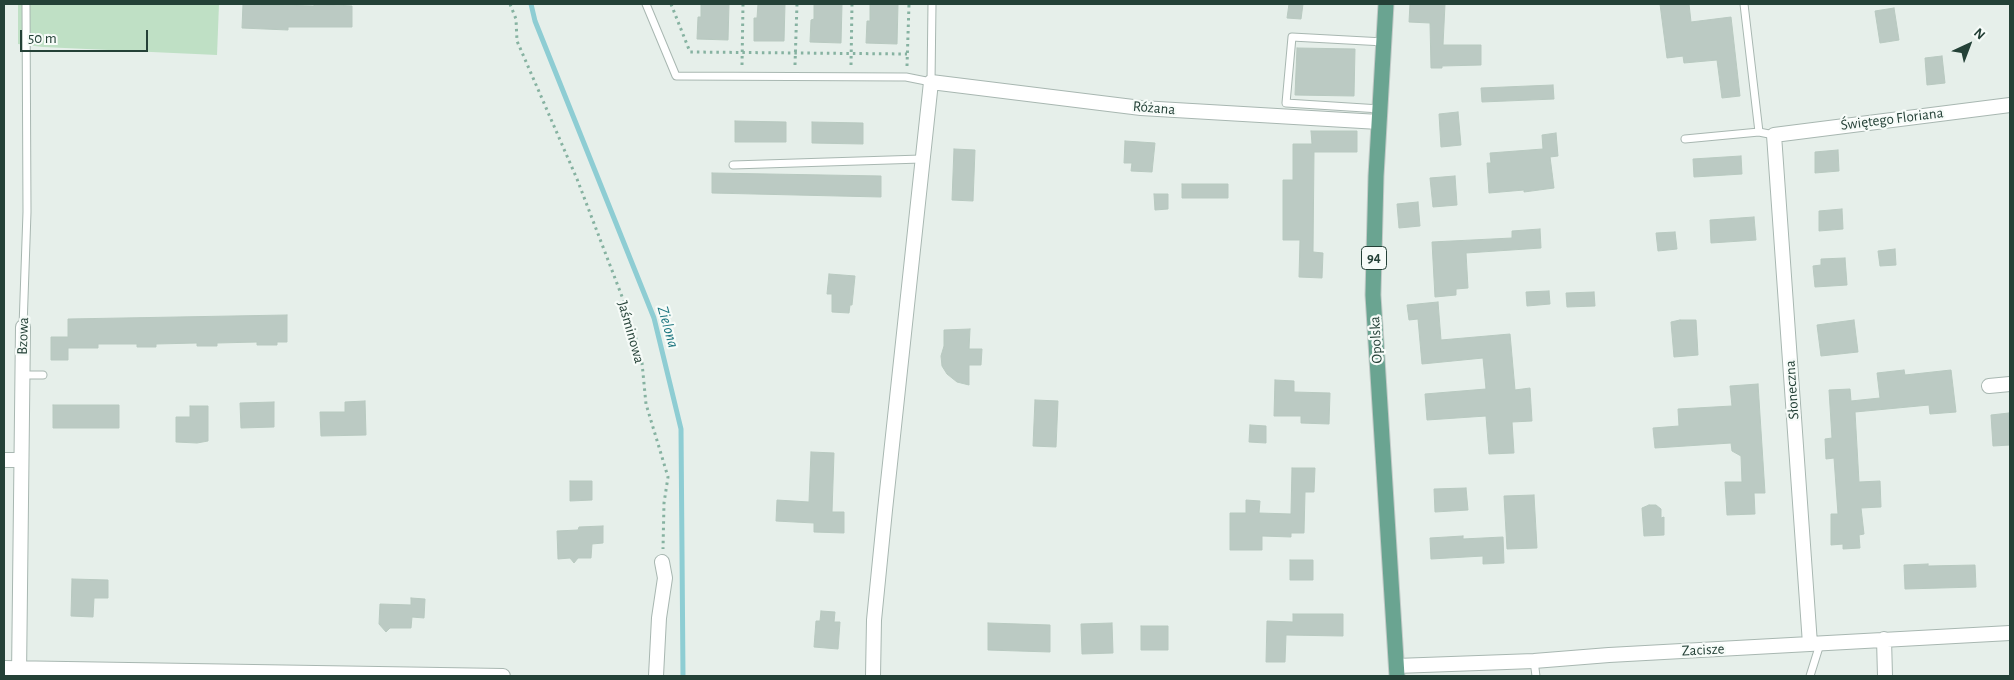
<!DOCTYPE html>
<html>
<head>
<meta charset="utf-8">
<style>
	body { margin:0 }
	#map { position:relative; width:2014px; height:680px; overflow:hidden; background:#e6efea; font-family:"Alegreya Sans",sans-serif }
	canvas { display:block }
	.frame { position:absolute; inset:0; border:5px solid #244137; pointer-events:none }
	.north { position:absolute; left:1944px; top:20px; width:50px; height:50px; -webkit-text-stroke:4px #f6fbf8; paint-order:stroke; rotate:43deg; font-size:14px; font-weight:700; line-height:20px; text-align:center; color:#244137 }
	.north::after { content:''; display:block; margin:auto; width:18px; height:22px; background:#244137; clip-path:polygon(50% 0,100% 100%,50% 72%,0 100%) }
	.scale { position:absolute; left:20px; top:30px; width:128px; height:22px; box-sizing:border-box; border:2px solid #244137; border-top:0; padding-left:6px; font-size:15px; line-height:18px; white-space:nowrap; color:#244137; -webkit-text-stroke:4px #f6fbf8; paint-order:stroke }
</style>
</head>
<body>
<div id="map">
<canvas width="2014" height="680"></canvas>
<div class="frame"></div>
<div class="north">N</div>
<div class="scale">50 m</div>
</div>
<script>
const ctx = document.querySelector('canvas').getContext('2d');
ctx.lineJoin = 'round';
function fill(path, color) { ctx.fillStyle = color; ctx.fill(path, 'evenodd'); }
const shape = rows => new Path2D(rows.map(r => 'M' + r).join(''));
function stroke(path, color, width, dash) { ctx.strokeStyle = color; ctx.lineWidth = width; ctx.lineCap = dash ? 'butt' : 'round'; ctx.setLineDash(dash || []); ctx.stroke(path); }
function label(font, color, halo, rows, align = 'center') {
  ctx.font = font + ' "Alegreya Sans",sans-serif'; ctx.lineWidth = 4.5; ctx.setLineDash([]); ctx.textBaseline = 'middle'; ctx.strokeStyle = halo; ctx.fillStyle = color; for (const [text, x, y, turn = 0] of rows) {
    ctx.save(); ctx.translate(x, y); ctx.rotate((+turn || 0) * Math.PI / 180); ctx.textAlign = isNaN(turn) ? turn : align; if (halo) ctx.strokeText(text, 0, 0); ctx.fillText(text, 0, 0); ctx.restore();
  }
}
fill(shape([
	[18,4,219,4,217,55,43,47,18,44]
]), '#bfe0c5');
stroke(shape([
	[531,4,535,21,654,318,681,429,683,676]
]), '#8ecdd3', 5);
const building = shape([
	[243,4,314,6,314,4,317,4,352,6,352,27,288,27,288,30,242,28,243,4],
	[701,4,729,4,728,40,697,39,698,17,701,17,701,4],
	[758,4,785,4,784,41,754,41,754,18,757,18,758,4],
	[814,4,842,4,841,43,810,42,811,20,814,19,814,4],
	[870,4,898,4,897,44,866,43,867,21,870,21,870,4],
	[1289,4,1303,4,1301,19,1287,18,1289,4],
	[1410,4,1445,4,1443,45,1481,45,1481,65,1442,66,1442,68,1431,68,1430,23,1409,22,1410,4],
	[1660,4,1689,4,1691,22,1731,17,1740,96,1722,98,1717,60,1684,63,1683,56,1667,58,1660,4],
	[1894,8,1899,40,1880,43,1875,11,1894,8],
	[1297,48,1355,49,1354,96,1295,95,1297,48],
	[1942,56,1945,83,1927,85,1925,58,1942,56],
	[1553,85,1554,99,1482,102,1481,88,1553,85],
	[1458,112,1461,145,1441,147,1439,114,1458,112],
	[735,121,786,122,786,142,735,142,735,121],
	[812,122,863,123,863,144,812,143,812,122],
	[1311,131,1357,131,1357,152,1314,152,1313,252,1323,253,1322,278,1299,277,1300,240,1283,240,1283,180,1293,180,1293,144,1312,144,1311,131],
	[1556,133,1558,156,1550,157,1554,188,1524,192,1524,190,1489,193,1487,163,1491,163,1490,153,1543,149,1542,135,1556,133],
	[1125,141,1155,143,1152,172,1131,171,1132,163,1124,163,1125,141],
	[954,149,975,150,973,201,952,200,954,149],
	[1838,150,1839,171,1815,173,1815,152,1838,150],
	[1741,156,1742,174,1694,177,1693,159,1741,156],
	[712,173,881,176,881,197,712,193,712,173],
	[1455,176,1457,205,1433,207,1430,178,1455,176],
	[1182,184,1228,184,1228,198,1182,198,1182,184],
	[1154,194,1168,194,1168,209,1155,210,1154,194],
	[1418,202,1420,226,1399,228,1397,204,1418,202],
	[1842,209,1843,229,1819,231,1819,211,1842,209],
	[1754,217,1756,240,1711,243,1710,220,1754,217],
	[1540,229,1541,248,1466,253,1468,288,1456,289,1456,295,1435,297,1432,242,1512,238,1512,231,1540,229],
	[1675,232,1677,249,1658,251,1656,233,1675,232],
	[1895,249,1896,265,1880,266,1878,251,1895,249],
	[1845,258,1847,285,1815,287,1813,266,1821,265,1821,259,1845,258],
	[829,274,855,276,852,305,850,305,849,313,832,312,832,294,827,294,829,274],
	[1549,291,1550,304,1527,306,1526,292,1549,291],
	[1594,292,1595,306,1567,307,1566,293,1594,292],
	[1438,302,1441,340,1510,334,1515,390,1530,388,1532,421,1512,422,1514,453,1489,454,1486,416,1427,420,1425,394,1486,389,1483,358,1422,364,1418,319,1409,320,1407,305,1438,302],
	[287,315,287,342,277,342,277,345,257,345,257,342,217,343,217,346,197,346,197,343,156,344,156,347,137,347,137,344,98,344,98,348,68,348,68,360,51,360,51,337,68,337,68,319,287,315],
	[1680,320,1696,320,1698,355,1674,357,1671,322,1680,320],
	[1854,320,1858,352,1821,356,1817,325,1854,320],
	[970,329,969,349,982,349,981,365,969,365,969,385,957,382,947,374,942,366,941,356,944,346,944,330,970,329],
	[1904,370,1905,375,1951,370,1956,412,1930,414,1929,405,1855,412,1859,482,1880,481,1881,507,1861,508,1864,534,1859,535,1860,548,1843,549,1843,544,1831,545,1831,514,1838,514,1834,458,1826,459,1825,439,1832,438,1829,390,1850,389,1851,401,1880,398,1877,373,1904,370],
	[1275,380,1294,381,1294,392,1330,393,1329,424,1301,423,1301,416,1274,416,1275,380],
	[1758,384,1765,493,1754,493,1755,514,1727,515,1725,482,1742,482,1741,456,1732,451,1731,443,1655,448,1653,428,1679,426,1678,409,1732,406,1730,386,1758,384],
	[1035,400,1058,401,1056,447,1033,446,1035,400],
	[365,401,366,435,321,436,320,412,345,412,345,402,365,401],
	[274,402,274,427,241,428,240,403,274,402],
	[53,405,119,405,119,428,53,428,53,405],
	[190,406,208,406,208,441,197,443,176,442,176,417,190,417,190,406],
	[2009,413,2010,445,1993,446,1991,415,2009,413],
	[1250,425,1266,426,1266,443,1249,442,1250,425],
	[811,452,834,453,832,512,844,512,844,533,814,532,814,523,776,521,777,500,809,502,811,452],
	[1292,468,1315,468,1314,492,1305,492,1304,533,1291,533,1291,537,1262,536,1262,550,1230,550,1230,513,1246,513,1246,500,1260,501,1259,513,1291,514,1292,468],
	[570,481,592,481,592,500,570,501,570,481],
	[1466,488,1468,510,1435,512,1434,489,1466,488],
	[1534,495,1537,548,1507,549,1504,496,1534,495],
	[1649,505,1656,505,1661,509,1661,518,1664,517,1664,535,1644,536,1642,508,1649,505],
	[603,526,603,543,592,544,591,558,578,558,574,563,570,558,558,559,557,531,578,530,579,527,603,526],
	[1463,536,1463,539,1503,537,1504,563,1483,564,1483,556,1431,559,1430,538,1463,536],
	[1290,560,1313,560,1313,580,1290,580,1290,560],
	[1928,564,1928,566,1975,565,1976,587,1905,589,1904,565,1928,564],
	[72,579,108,580,108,598,94,598,93,617,71,616,72,579],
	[411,598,425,599,424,618,412,617,411,628,390,628,386,632,379,624,380,604,411,605,411,598],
	[821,611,835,612,834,622,840,622,838,649,814,647,816,621,820,621,821,611],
	[1293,614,1343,614,1343,636,1286,635,1285,662,1266,662,1267,621,1293,622,1293,614],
	[988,623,1050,625,1050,652,988,650,988,623],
	[1112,623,1113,653,1082,654,1081,624,1112,623],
	[1141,626,1168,626,1168,650,1141,650,1141,626]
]);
fill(building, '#bbcac3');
stroke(building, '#b8c9c0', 1);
const service = shape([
	[646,4,676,76,906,77,931,82,932,4],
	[1744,4,1759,132],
	[1380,109,1286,103,1292,37,1384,42],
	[1685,139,1759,132,1774,135],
	[733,165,921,159],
	[23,327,27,212,26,4],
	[22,375,43,375],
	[1534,661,1536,676],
	[1810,676,1820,644]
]);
const minor = shape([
	[1989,386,2010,384],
	[4,460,21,460],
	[1884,639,1885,676],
	[1810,644,1774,135,2010,105],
	[1396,666,1534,661,1609,655,2010,633],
	[4,668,503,676],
	[19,676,23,327],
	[656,676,659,618,665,578,662,562],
	[873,676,874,620,885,510,931,82,1141,108,1379,122]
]);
const primary = shape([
	[1386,4,1376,176,1373,295,1397,676]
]);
stroke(service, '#a8b7b1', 9);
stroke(minor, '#a8b7b1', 16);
stroke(primary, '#c2cac7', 17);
stroke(shape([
	[510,4,516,19,517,41,577,179,626,307,637,342,642,363,646,404,668,477,664,503,663,549],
	[671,4,690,52,907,54],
	[742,65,743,4],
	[795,65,797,4],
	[851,65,852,4],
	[907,66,909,4]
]), '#86b2a1', 3, [2.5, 4]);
stroke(service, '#fff', 7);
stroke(minor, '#fff', 14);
stroke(primary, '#6aa491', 15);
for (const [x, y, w] of [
	[1374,258,25]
]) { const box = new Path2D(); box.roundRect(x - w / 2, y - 11.5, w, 23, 4); ctx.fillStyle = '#f6fbf8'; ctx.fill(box); stroke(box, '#244137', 1); }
label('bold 14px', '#244137', null, [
	["94",1374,258]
]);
label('15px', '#244137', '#f6fbf8', [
	["Różana",1154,108,5],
	["Świętego Floriana",1892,119,-7],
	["Jaśminowa",631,332,74],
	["Bzowa",23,336,-88],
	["Opolska",1376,340,-93],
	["Słoneczna",1792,390,-94],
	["Zacisze",1703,650,-3]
]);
label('italic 16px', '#1c757f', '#f6fbf8', [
	["Zielona",668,327,74]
]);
</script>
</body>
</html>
